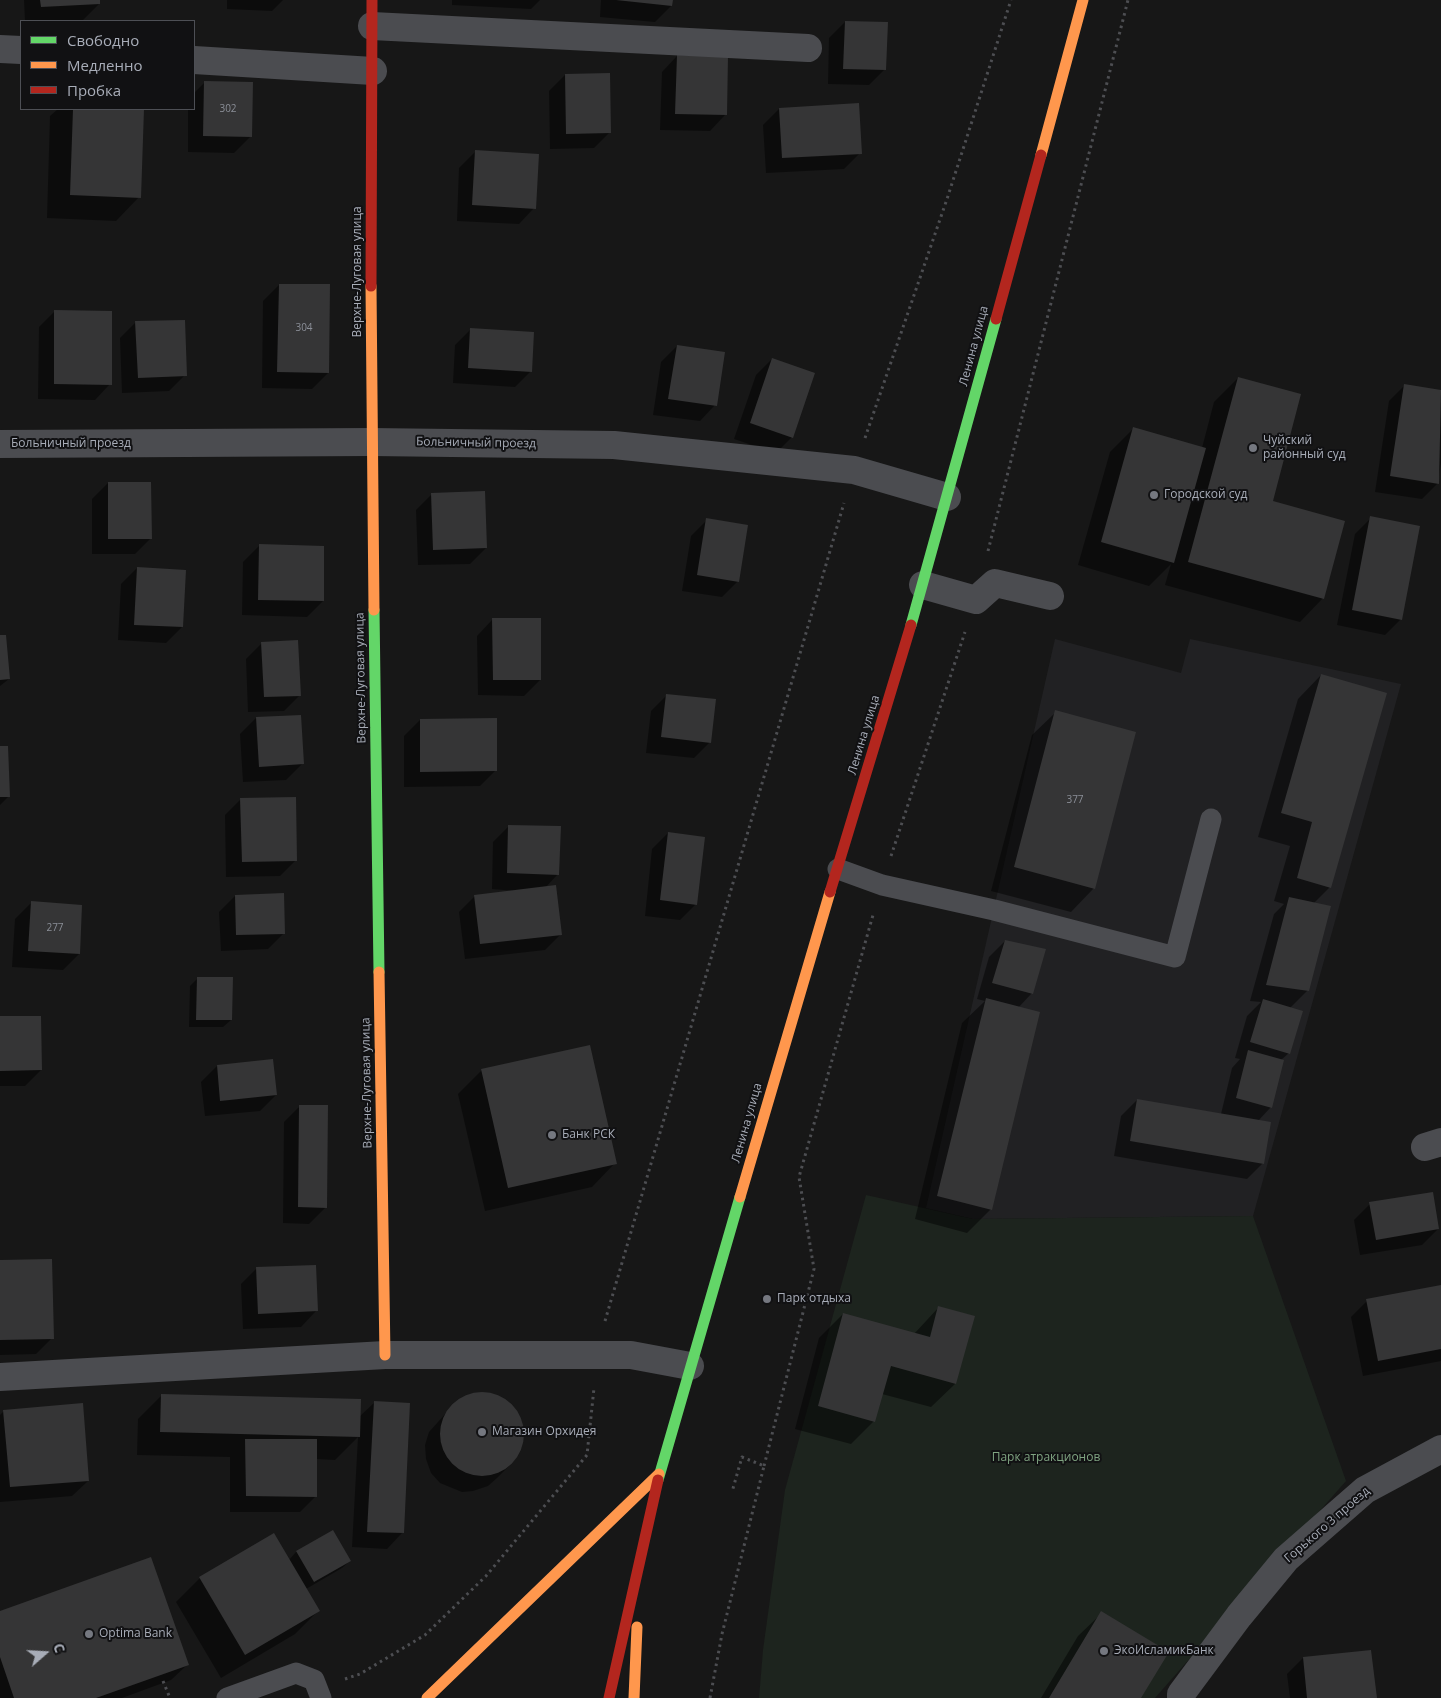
<!DOCTYPE html>
<html>
<head>
<meta charset="utf-8">
<style>
	body { margin:0 }
	#map { position:relative; width:1441px; height:1698px; overflow:hidden; background:#171717; font-family:"Open Sans",sans-serif }
	canvas { display:block }
	.legend { position:absolute; left:20px; top:20px; width:175px; height:90px; box-sizing:border-box; background:#111113; border:1px solid #4d4f55; margin:0; padding:6px 9px; list-style:none; font-size:15px; color:#a8adb8 }
	.legend li { display:flex; align-items:center; gap:10px; height:25px }
	.legend b { width:25px; border:1px solid #4d4f55 }
	.north { position:absolute; left:20px; top:1628px; width:50px; height:50px; -webkit-text-stroke:4px #111113; paint-order:stroke; rotate:71deg; font-size:14px; font-weight:700; line-height:20px; text-align:center; color:#a8adb8 }
	.north::after { content:''; display:block; margin:auto; width:18px; height:22px; background:#a8adb8; clip-path:polygon(50% 0,100% 100%,50% 72%,0 100%) }
</style>
</head>
<body>
<div id="map">
<canvas width="1441" height="1698"></canvas>
<ul class="legend">
<li><b style="height:6px;background:#63d668"></b>Свободно</li>
<li><b style="height:6px;background:#ff974d"></b>Медленно</li>
<li><b style="height:6px;background:#b3261e"></b>Пробка</li>
</ul>
<div class="north">С</div>
</div>
<script>
const ctx = document.querySelector('canvas').getContext('2d');
ctx.lineJoin = 'round';
function fill(path, color) { ctx.fillStyle = color; ctx.fill(path, 'evenodd'); }
const shape = rows => new Path2D(rows.map(r => 'M' + r).join(''));
function stroke(path, color, width, dash) { ctx.strokeStyle = color; ctx.lineWidth = width; ctx.lineCap = dash ? 'butt' : 'round'; ctx.setLineDash(dash || []); ctx.stroke(path); }
function label(font, color, halo, rows, align = 'center') {
  ctx.font = font + ' "Open Sans",sans-serif'; ctx.lineWidth = 4; ctx.setLineDash([]); ctx.textBaseline = 'middle'; ctx.strokeStyle = halo; ctx.fillStyle = color; for (const [text, x, y, turn = 0] of rows) {
    ctx.save(); ctx.translate(x, y); ctx.rotate((+turn || 0) * Math.PI / 180); ctx.textAlign = isNaN(turn) ? turn : align; if (halo) ctx.strokeText(text, 0, 0); ctx.fillText(text, 0, 0); ctx.restore();
  }
}
fill(shape([
	[1055,639,1181,673,1190,639,1401,684,1253,1216,973,1219,926,1208]
]), '#212123');
fill(shape([
	[866,1195,973,1219,1253,1216,1346,1481,1155,1698,759,1698,763,1650,785,1490]
]), '#1d241e');
fill(shape([
	[24,0,99,0,99,4,83,20,25,21],
	[227,0,283,0,272,11,227,9],
	[452,0,540,0,531,9,452,5],
	[601,0,672,0,671,6,655,22,600,17],
	[845,22,885,69,869,85,828,84,829,38],
	[677,56,725,115,710,131,660,130,662,72],
	[565,75,610,132,594,148,550,149,549,91],
	[205,82,250,137,234,153,188,152,188,109,194,109,194,93],
	[58,109,143,109,139,197,116,221,47,218,50,116],
	[779,109,860,153,844,169,766,173,763,125],
	[475,152,534,208,519,224,457,221,459,168],
	[279,285,328,373,312,389,262,388,263,301],
	[55,311,110,384,95,400,38,399,39,327],
	[136,322,185,375,169,391,122,393,120,338],
	[470,330,531,371,515,387,453,383,455,345],
	[677,346,715,405,700,421,653,415,661,362],
	[772,359,792,437,776,453,734,439,756,375],
	[1238,378,1272,502,1323,598,1300,622,1165,585,1171,564,1149,586,1078,565,1110,452,1134,428,1202,448,1214,402],
	[1405,385,1441,391,1441,463,1438,483,1422,499,1375,492,1389,401],
	[108,483,151,538,135,554,92,554,92,499],
	[432,494,486,548,470,564,418,565,416,510],
	[1371,518,1401,619,1385,635,1337,625,1355,534],
	[707,520,738,581,722,597,682,591,691,536],
	[259,546,323,601,307,617,242,615,243,562],
	[137,568,182,627,166,643,118,640,121,584],
	[492,620,540,680,524,696,478,695,477,636],
	[0,637,9,679,0,686],
	[262,643,300,695,284,711,248,712,246,659],
	[1321,675,1330,887,1313,904,1308,990,1290,1008,1289,1053,1281,1060,1271,1107,1258,1121,1263,1163,1247,1179,1114,1156,1121,1116,1137,1100,1221,1114,1232,1068,1240,1059,1235,1058,1247,1016,1261,1002,1250,1001,1274,914,1284,904,1274,901,1290,846,1258,837,1298,699],
	[667,695,710,742,694,758,646,753,651,711],
	[1056,712,1094,888,1071,912,991,891,1032,735],
	[256,718,302,764,286,780,243,782,240,734],
	[420,720,496,770,480,786,404,787,404,736],
	[0,748,9,796,0,805],
	[241,799,296,860,280,876,226,877,225,815],
	[509,826,558,874,545,888,561,934,545,950,465,959,459,912,475,896,516,891,492,889,493,842],
	[668,833,696,904,680,920,645,916,652,849],
	[235,896,284,933,268,949,221,951,219,912],
	[31,903,79,954,63,970,12,967,15,919],
	[1005,941,1032,993,1018,1008,991,1209,967,1233,915,1219,962,1023,985,1001,977,999,989,957],
	[198,978,231,1020,223,1027,189,1027,190,986],
	[0,1018,41,1070,25,1086,0,1086],
	[217,1066,276,1095,260,1111,205,1116,201,1082],
	[482,1070,615,1163,592,1187,485,1211,458,1094],
	[300,1106,325,1208,309,1224,283,1223,284,1122],
	[1370,1204,1438,1229,1422,1245,1360,1255,1354,1220],
	[0,1262,52,1338,36,1354,0,1355],
	[257,1268,316,1311,301,1327,243,1329,241,1284],
	[1441,1287,1441,1361,1363,1376,1351,1317,1367,1301],
	[939,1307,973,1316,955,1384,931,1407,882,1394,874,1421,851,1444,795,1429,819,1338,843,1314,914,1334],
	[478,1393,493,1395,506,1401,521,1420,523,1435,521,1448,513,1462,497,1478,488,1486,473,1491,462,1492,440,1483,431,1473,426,1459,425,1445,429,1432,455,1403,468,1395],
	[161,1396,359,1417,375,1402,402,1533,387,1549,352,1547,358,1437,335,1460,316,1459,316,1496,300,1512,230,1512,230,1457,137,1455,138,1419],
	[4,1411,88,1481,72,1496,0,1502,0,1415],
	[333,1531,350,1561,342,1568,306,1589,318,1611,295,1634,221,1678,176,1602,200,1578,273,1534,289,1560,296,1552],
	[0,1612,187,1665,171,1680,122,1698,0,1698],
	[1102,1613,1140,1698,1041,1698,1078,1636],
	[1303,1658,1375,1698,1290,1698,1287,1674]
]), '#0007');
fill(shape([
	[40,0,100,0,100,4,41,7],
	[616,0,673,0,672,6],
	[845,21,888,22,886,70,843,69],
	[677,55,728,56,727,115,675,114],
	[610,73,611,133,566,134,565,74],
	[204,81,253,82,252,137,203,136],
	[859,103,862,154,782,158,779,108],
	[73,109,144,109,141,198,70,195],
	[475,150,539,154,536,209,472,205],
	[279,284,330,284,329,373,277,372],
	[54,310,112,311,112,385,54,384],
	[185,320,187,376,138,378,135,321],
	[470,328,534,332,532,372,468,368],
	[677,345,725,352,717,406,668,399],
	[772,358,815,373,793,438,750,423],
	[1238,377,1301,394,1273,501,1345,521,1324,599,1188,562],
	[1404,384,1441,390,1439,484,1390,476],
	[1133,427,1206,448,1174,563,1101,542],
	[108,482,151,482,152,539,108,539],
	[485,491,487,548,433,550,431,493],
	[1370,516,1420,526,1402,620,1352,610],
	[706,518,748,525,739,582,697,575],
	[259,544,324,546,324,601,258,600],
	[137,567,186,570,183,627,134,625],
	[492,618,541,618,541,680,493,680],
	[0,635,6,635,10,679,0,680],
	[298,640,301,696,264,697,261,642],
	[1321,674,1387,693,1331,888,1297,878,1312,822,1281,813],
	[666,694,716,699,711,743,661,737],
	[1055,710,1136,732,1095,889,1014,867],
	[301,715,304,764,259,767,256,717],
	[497,718,497,771,420,772,420,719],
	[0,746,8,746,10,797,0,797],
	[296,797,297,861,242,862,240,798],
	[508,825,561,826,559,875,507,873],
	[668,832,705,837,697,905,660,900],
	[556,885,562,935,480,944,474,895],
	[284,893,285,934,236,935,235,895],
	[1289,897,1331,906,1309,991,1266,985],
	[31,901,82,905,80,954,28,951],
	[1005,940,1046,949,1033,994,992,983],
	[197,977,233,977,232,1020,196,1020],
	[986,998,1040,1012,992,1210,937,1196],
	[1263,999,1303,1011,1290,1054,1250,1042],
	[0,1016,41,1016,42,1070,0,1071],
	[590,1045,617,1164,508,1188,481,1069],
	[1248,1050,1284,1060,1272,1108,1236,1098],
	[273,1059,277,1095,220,1101,217,1065],
	[1137,1099,1271,1122,1264,1164,1130,1141],
	[299,1105,328,1105,327,1208,298,1207],
	[1433,1192,1439,1229,1376,1240,1369,1202],
	[52,1259,54,1339,0,1340,0,1260],
	[316,1265,318,1311,258,1314,256,1267],
	[1441,1285,1441,1349,1378,1361,1366,1299],
	[938,1306,975,1316,956,1384,891,1366,875,1422,818,1406,843,1313,930,1337],
	'440 1434a42 42 0 1 1 84 0a42 42 0 1 1-84 0Z',
	[161,1394,361,1399,360,1437,160,1432],
	[374,1401,410,1403,404,1533,367,1532],
	[83,1403,89,1481,10,1487,3,1410],
	[245,1439,317,1439,317,1497,246,1496],
	[333,1530,351,1561,314,1582,296,1551],
	[274,1533,320,1611,245,1655,199,1577],
	[151,1557,189,1665,96,1698,14,1698,0,1657,0,1611],
	[1101,1611,1169,1652,1141,1698,1049,1698],
	[1371,1650,1377,1698,1307,1698,1303,1657]
]), '#353536');
stroke(shape([
	[865,438,947,199,1011,0],
	[988,551,1128,0],
	[891,856,965,632],
	[605,1321,844,503],
	[764,1466,814,1269,799,1177,873,915],
	[345,1679,360,1674,425,1635,486,1576,587,1455,594,1388],
	[163,1681,170,1698],
	[710,1698,722,1634,764,1466,742,1457,732,1492]
]), '#4d4e52', 3, [2.5, 4]);
stroke(shape([
	[838,869,882,885,994,910,1175,957,1211,819],
	[227,1698,296,1673,314,1680,321,1698]
]), '#4b4c50', 21);
stroke(shape([
	[372,26,808,48],
	[0,49,21,50],
	[194,60,373,71],
	[0,444,371,442,614,445,854,470,947,497],
	[923,585,976,600,995,583,1050,596],
	[1425,1147,1441,1142],
	[0,1377,385,1355,631,1355,690,1366],
	[1181,1698,1181,1694,1239,1616,1286,1559,1365,1490,1441,1449]
]), '#4b4c50', 28);
stroke(shape([
	[374,610,379,972],
	[911,625,996,319],
	[658,1480,740,1197]
]), '#63d668', 11);
stroke(shape([
	[1041,155,1083,0],
	[371,286,374,610],
	[379,972,385,1355],
	[740,1197,830,892],
	[427,1698,659,1474],
	[634,1698,637,1627]
]), '#ff974d', 11);
stroke(shape([
	[371,286,372,0],
	[996,319,1041,155],
	[830,892,911,625],
	[609,1698,658,1480]
]), '#b3261e', 11);
for (const [x, y, r, color] of [
	[1253,448,5,"#757880"],
	[1154,495,5,"#757880"],
	[552,1135,5,"#757880"],
	[767,1299,5,"#757880"],
	[482,1432,5,"#757880"],
	[89,1634,5,"#757880"],
	[1104,1651,5,"#757880"]
]) { const dot = new Path2D(); dot.arc(x, y, r, 0, 2 * Math.PI); ctx.fillStyle = color; ctx.fill(dot); stroke(dot, '#111113', 2); }
label('10px', '#8b8f98', null, [
	["302",228,109],
	["304",304,328],
	["377",1075,800],
	["277",55,928]
]);
label('12px', '#a8adb8', '#111113', [
	["Верхне-Луговая улица",358,272,-90],
	["Ленина улица",974,346,-75],
	["Больничный проезд",476,443,1],
	["Больничный проезд",71,444],
	["Верхне-Луговая улица",361,678,-91],
	["Ленина улица",864,735,-73],
	["Верхне-Луговая улица",367,1083,-91],
	["Ленина улица",747,1123,-74],
	["Горького 3 проезд",1327,1525,-41]
]);
label('12px', '#a8adb8', '#111113', [
	["Чуйский",1263,441],
	["районный суд",1263,455],
	["Городской суд",1164,495],
	["Банк РСК",562,1135],
	["Парк отдыха",777,1299],
	["Магазин Орхидея",492,1432],
	["Optima Bank",99,1634],
	["ЭкоИсламикБанк",1114,1651]
], 'left');
label('12px', '#7fa381', '#111113', [
	["Парк атракционов",1046,1458]
]);
</script>
</body>
</html>
